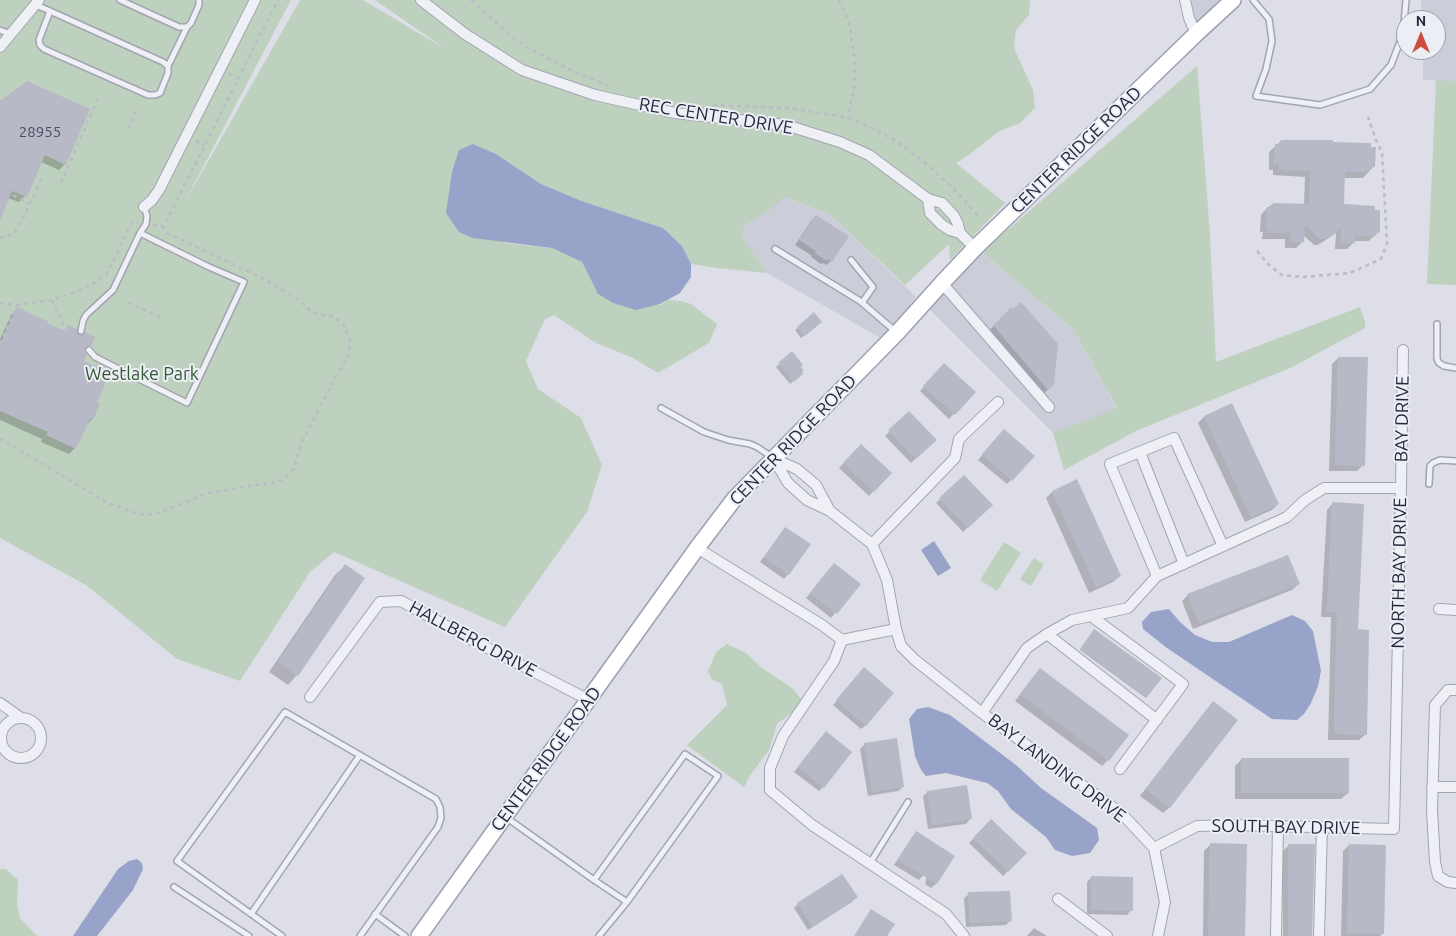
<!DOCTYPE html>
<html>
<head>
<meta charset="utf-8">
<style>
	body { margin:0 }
	#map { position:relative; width:1456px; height:936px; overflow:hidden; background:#dddee7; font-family:Ubuntu,sans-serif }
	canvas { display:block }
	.north { position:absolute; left:1396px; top:10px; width:50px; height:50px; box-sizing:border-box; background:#eceef5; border:1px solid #9d9fab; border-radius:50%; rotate:0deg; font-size:14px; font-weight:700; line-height:20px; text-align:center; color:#26293d }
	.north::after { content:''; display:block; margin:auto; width:18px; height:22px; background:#ce4c40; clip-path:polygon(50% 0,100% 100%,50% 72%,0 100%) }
</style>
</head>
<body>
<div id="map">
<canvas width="1456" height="936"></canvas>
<div class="north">N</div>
</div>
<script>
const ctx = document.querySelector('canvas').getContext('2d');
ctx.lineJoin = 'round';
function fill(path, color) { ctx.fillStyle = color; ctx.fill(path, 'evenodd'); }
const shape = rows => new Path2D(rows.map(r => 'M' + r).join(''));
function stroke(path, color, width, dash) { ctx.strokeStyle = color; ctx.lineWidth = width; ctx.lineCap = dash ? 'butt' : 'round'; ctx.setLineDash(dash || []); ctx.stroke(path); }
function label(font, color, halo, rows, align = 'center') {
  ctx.font = font + ' Ubuntu,sans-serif'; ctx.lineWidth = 4; ctx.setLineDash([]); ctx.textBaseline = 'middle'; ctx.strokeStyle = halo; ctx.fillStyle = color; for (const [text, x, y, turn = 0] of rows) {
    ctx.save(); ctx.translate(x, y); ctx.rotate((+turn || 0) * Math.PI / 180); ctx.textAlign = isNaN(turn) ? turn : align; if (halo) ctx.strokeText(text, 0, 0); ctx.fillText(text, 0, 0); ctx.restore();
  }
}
fill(shape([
	[1180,0,1228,0,1191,34,1187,27],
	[1421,0,1456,0,1456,81,1423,80,1423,50,1436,50,1436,20,1422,20],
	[783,197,829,214,916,297,884,340,767,273,741,234,747,224,768,212],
	[982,252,1073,329,1117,409,1053,433,926,306]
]), '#cbcdd9');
fill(shape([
	[0,0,291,0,182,207,300,0,363,0,447,50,375,0,1030,0,1029,15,1016,30,1014,48,1033,90,1035,108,1020,123,998,132,970,154,956,163,1005,203,950,260,949,244,905,285,829,214,784,197,768,212,747,224,741,234,767,273,716,268,691,264,682,246,663,228,579,200,541,184,496,154,504,243,552,248,582,262,598,294,660,305,668,300,681,301,691,304,717,324,709,343,658,373,633,358,596,343,554,315,545,319,526,361,538,389,581,418,602,465,587,512,505,627,334,552,310,572,240,681,177,659,86,585,0,538],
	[1197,66,1210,234,1216,362,1360,307,1365,321,1365,328,1290,368,1136,431,1064,470,1053,433,1117,408,1073,329,982,252],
	[1436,80,1456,81,1456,285,1427,284],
	[1004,542,1021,553,997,591,980,580],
	[1034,558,1044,564,1031,586,1020,579],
	[727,644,746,653,762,668,792,688,802,700,794,711,777,724,769,750,749,777,744,787,687,745,727,705,722,684,712,680,708,671,716,652],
	[0,869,6,869,18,880,17,905,20,918,37,936,0,936]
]), '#bed1be');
fill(shape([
	[473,144,496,154,541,184,579,200,663,228,682,246,691,264,691,277,680,293,660,304,636,310,613,303,598,294,582,262,552,248,473,238,459,232,446,213,452,172,459,150],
	[934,541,951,568,938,576,921,550],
	[1169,609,1180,622,1195,635,1212,642,1229,642,1292,615,1305,621,1313,631,1321,671,1318,686,1311,703,1304,714,1297,720,1272,719,1167,648,1143,629,1142,622,1151,612],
	[928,707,950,715,1016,765,1041,788,1097,828,1099,840,1090,853,1072,856,1055,850,1046,837,1011,809,998,791,987,783,946,773,926,776,921,770,915,756,909,719,917,709],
	[137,859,142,863,143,869,133,890,97,936,73,936,118,869,129,861]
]), '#97a3c8');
fill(shape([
	[0,100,3,100,65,164,59,170,41,162,25,196,19,202,8,198,0,216],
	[1280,142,1374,166,1363,178,1343,178,1343,206,1378,232,1369,241,1353,241,1353,243,1347,249,1335,249,1336,233,1318,245,1314,245,1303,235,1303,241,1296,248,1285,248,1285,239,1262,239,1263,232,1260,232,1261,215,1267,208,1273,204,1304,205,1305,177,1273,175,1273,170,1269,170,1269,152],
	[816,216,831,261,827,265,823,263,821,264,811,257,812,256,795,245,811,221],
	[17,309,63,332,69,326,90,345,84,352,83,362,95,403,92,419,86,426,75,448,69,454,41,442,42,439,0,420,0,339,11,315],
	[1012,309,1053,385,1041,396,988,332,1002,317],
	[814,314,818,324,801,338,795,330],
	[792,353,799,367,799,376,790,384,776,367],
	[1338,358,1363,465,1357,471,1329,471,1332,364],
	[944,365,974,392,949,419,920,391],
	[1231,404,1278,504,1272,510,1245,522,1198,423,1204,417],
	[909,413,935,440,911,463,885,436],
	[999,435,1011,480,1007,484,978,460],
	[861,445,890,473,869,496,839,468],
	[964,477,991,505,963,532,936,503],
	[1052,492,1120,576,1113,582,1089,593,1046,498],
	[1333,503,1357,630,1366,734,1359,740,1328,740,1331,617,1321,617,1327,510],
	[785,528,788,574,784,579,760,562],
	[345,566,297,675,288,685,269,672,335,575],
	[829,569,859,585,831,618,806,598],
	[1299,584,1292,590,1193,629,1182,601,1188,595],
	[1094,631,1160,678,1146,698,1080,650],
	[860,673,866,725,861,729,833,705],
	[1034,676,1108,760,1102,766,1015,701],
	[1207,709,1170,807,1163,813,1140,796],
	[821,737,823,787,819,791,794,772],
	[865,744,903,787,898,791,868,796,860,749],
	[1241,760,1348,793,1341,799,1235,799,1235,766],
	[928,792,970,819,966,824,928,829,923,796],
	[992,820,1025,853,1003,876,969,843],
	[917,832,953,856,936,884,931,888,925,884,927,876,924,874,919,880,894,865,912,837],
	[1211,844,1244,936,1203,936,1204,851],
	[1289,845,1311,936,1283,936,1283,851],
	[1349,845,1383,933,1380,936,1341,936,1343,851],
	[1092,877,1131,910,1127,915,1087,914,1087,882],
	[969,894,1010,921,1006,925,966,927,964,898],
	[856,897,852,902,808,930,794,908,798,904],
	[1034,928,1047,936,1027,936]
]), '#0003');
fill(shape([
	[27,81,90,109,66,165,45,155,27,197,12,191,0,220,0,101],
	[1282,140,1333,140,1333,142,1368,143,1371,143,1371,147,1376,147,1375,167,1370,167,1370,172,1345,172,1344,204,1375,206,1375,210,1380,210,1380,230,1379,233,1377,233,1376,236,1355,235,1355,243,1341,243,1341,228,1325,239,1320,239,1305,224,1304,242,1290,242,1291,233,1268,233,1268,227,1266,227,1267,207,1273,207,1273,203,1309,204,1310,171,1279,169,1279,164,1274,164,1275,144,1280,144,1280,141],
	[816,215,849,236,832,262,828,259,827,261,815,253,816,251,799,240],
	[1021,302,1058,344,1054,385,1048,390,993,325,1002,318,1001,317,1012,307,1013,309],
	[17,307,49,322,48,324,66,331,68,325,77,329,77,333,80,335,83,335,85,332,95,337,91,346,88,346,85,348,85,351,87,354,84,361,110,373,97,402,100,404,93,420,90,419,76,449,46,435,48,432,0,411,0,344],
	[814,312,822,322,805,336,797,327],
	[792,351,803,365,801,367,804,371,802,372,803,374,794,382,778,363],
	[1338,357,1368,357,1365,466,1335,465],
	[944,363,976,392,955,415,923,386],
	[1232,403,1279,504,1251,517,1204,416],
	[909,411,937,440,916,459,888,430],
	[1004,429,1035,456,1012,481,982,454],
	[861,444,892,473,874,492,843,463],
	[964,475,993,505,968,528,939,498],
	[1077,479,1121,576,1096,587,1052,491],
	[1332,502,1364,504,1358,629,1369,630,1367,735,1334,734,1337,612,1327,611],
	[785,527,811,544,789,575,764,557],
	[1288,555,1300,584,1199,623,1187,594],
	[834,563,861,584,837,614,810,593],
	[345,564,365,578,298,676,278,662],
	[1094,629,1162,678,1147,697,1080,649],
	[864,667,894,693,866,726,836,700],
	[1040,668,1129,735,1109,761,1020,694],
	[1213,701,1238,720,1170,808,1146,789],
	[826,731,852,752,824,788,798,767],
	[897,738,904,787,872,792,864,743],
	[1241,758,1349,758,1349,793,1241,793],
	[967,785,972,819,932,825,927,791],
	[991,819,1027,853,1008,872,973,838],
	[916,831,955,856,937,884,898,860],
	[1210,843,1247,844,1245,936,1208,936],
	[1288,844,1315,844,1312,936,1288,936],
	[1349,844,1386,845,1384,934,1347,933],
	[842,874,858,897,813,927,797,903],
	[1091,876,1133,877,1133,911,1091,910],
	[1010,891,1012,921,970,923,968,892],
	[871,909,895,924,887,936,854,936]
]), '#b7b9c7');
const service = shape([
	[120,0,179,27,187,27,191,23,199,5,199,0],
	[1253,0,1269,19,1272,41,1266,69,1256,96,1320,105,1370,89,1391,65,1403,34,1406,0],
	[36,5,50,11,163,62,168,66,168,73,160,93,155,95,148,95,44,49,40,45,39,40,50,11],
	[0,30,10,34],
	[168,66,187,27],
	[775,249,860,301,895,331],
	[851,260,873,287,862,303],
	[1437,324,1437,359,1439,363,1444,366,1456,368],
	[81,331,83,321,86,315,113,290,140,233,146,224,147,216,144,207],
	[89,350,95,357,187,403,244,282,209,267,140,233],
	[661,408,704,432,728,440,750,444,757,447,772,457],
	[1429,484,1430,466,1433,463,1440,460,1456,461],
	[507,818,594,880,627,902,599,936],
	[870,863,908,802],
	[594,880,685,754,718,776,627,902],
	[174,887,249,936],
	[251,914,360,755],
	[375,914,405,936],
	[282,936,177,861,285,712,436,799,440,807,441,818,438,827,360,936]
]);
const minor = shape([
	[421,0,465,34,522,70,595,95,675,113,786,125,840,142,869,155,928,199,942,203,954,216,958,224,960,233],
	[1185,0,1189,18,1196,34],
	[0,47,39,0],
	[928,199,930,213,942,225,950,230,960,233,975,248],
	[144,207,152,200,159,190,255,0],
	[942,283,1049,407],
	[1140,452,1184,564],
	[774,459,788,483,807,500,830,511,872,544,887,580,896,629,901,646,915,660,982,713,1121,813,1154,848,1165,902,1158,936],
	[774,459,797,469,816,485,830,511],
	[1401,488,1403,350],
	[872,544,955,458,959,439,998,402],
	[697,548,822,625,842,640,834,661,783,736,770,768,770,790,812,825,946,914,964,936],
	[1157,576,1110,464,1174,438,1223,546],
	[1439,609,1456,610],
	[1091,616,1183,684,1120,769],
	[1047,634,1157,720],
	[842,640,896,629],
	[1456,690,1448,690,1435,705,1432,810,1435,862,1438,876,1448,882,1456,883],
	[310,697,380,602,401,601,474,641,589,700],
	[0,703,21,718],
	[982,713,1027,648,1047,634,1072,620,1128,608,1157,576,1287,517,1305,500,1324,488,1401,488,1394,829,1231,825,1197,826,1154,848],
	'1 738a20 20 0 1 1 40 0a20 20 0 1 1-40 0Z',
	[1432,787,1456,787],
	[1058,899,1107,936],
	[1276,936,1278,826],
	[1319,936,1322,827]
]);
const primary = shape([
	[419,936,697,548,735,498,897,333,942,283,975,248,1196,34,1233,0]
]);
stroke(service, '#a2a4b1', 8);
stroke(minor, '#a2a4b1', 12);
stroke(primary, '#9ca0b3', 18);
stroke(shape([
	[471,0,511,36,526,47,573,71,609,86],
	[838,0,846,14,849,22,855,60,854,88,848,118],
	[229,73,238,79],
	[713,105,788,108,834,115,848,118,862,123,893,139,923,161,953,188,981,219],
	[128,129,136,111],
	[196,141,205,145],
	[61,183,100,94],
	[13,195,30,204],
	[153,225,163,227,172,210,278,0],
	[0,237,3,238,14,233,21,223,43,175],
	[1257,251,1270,266,1282,275,1302,277,1350,273,1381,259,1387,243,1382,152,1377,143,1368,117],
	[52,300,67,332],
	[128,302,164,319],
	[0,303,17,305,52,300,75,292,96,282,107,273,112,264,132,221,138,222],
	[0,344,17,305],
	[0,438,69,480,110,504,130,511,145,515,159,513,208,493,262,484,276,483,285,478,294,469,301,444,336,376,349,355,350,341,344,325,334,317,313,313,299,300,262,278,167,233,163,227]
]), '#bbbcc5', 2.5, [4, 4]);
stroke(service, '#eff0f5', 5);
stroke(minor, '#eff0f5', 10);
stroke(primary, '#fff', 15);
label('15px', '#4a4d60', null, [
	["28955",40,132]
]);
label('18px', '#26293d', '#eceef5', [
	["REC CENTER DRIVE",716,116,9],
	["CENTER RIDGE ROAD",1076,150,-44],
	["BAY DRIVE",1402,419,-89],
	["CENTER RIDGE ROAD",793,440,-46],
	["NORTH BAY DRIVE",1399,573,-89],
	["HALLBERG DRIVE",473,639,28],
	["CENTER RIDGE ROAD",546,759,-54],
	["BAY LANDING DRIVE",1057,768,37],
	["SOUTH BAY DRIVE",1286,827,1]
]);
label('18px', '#345935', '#eceef5', [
	["Westlake Park",142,374]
]);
</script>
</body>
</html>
